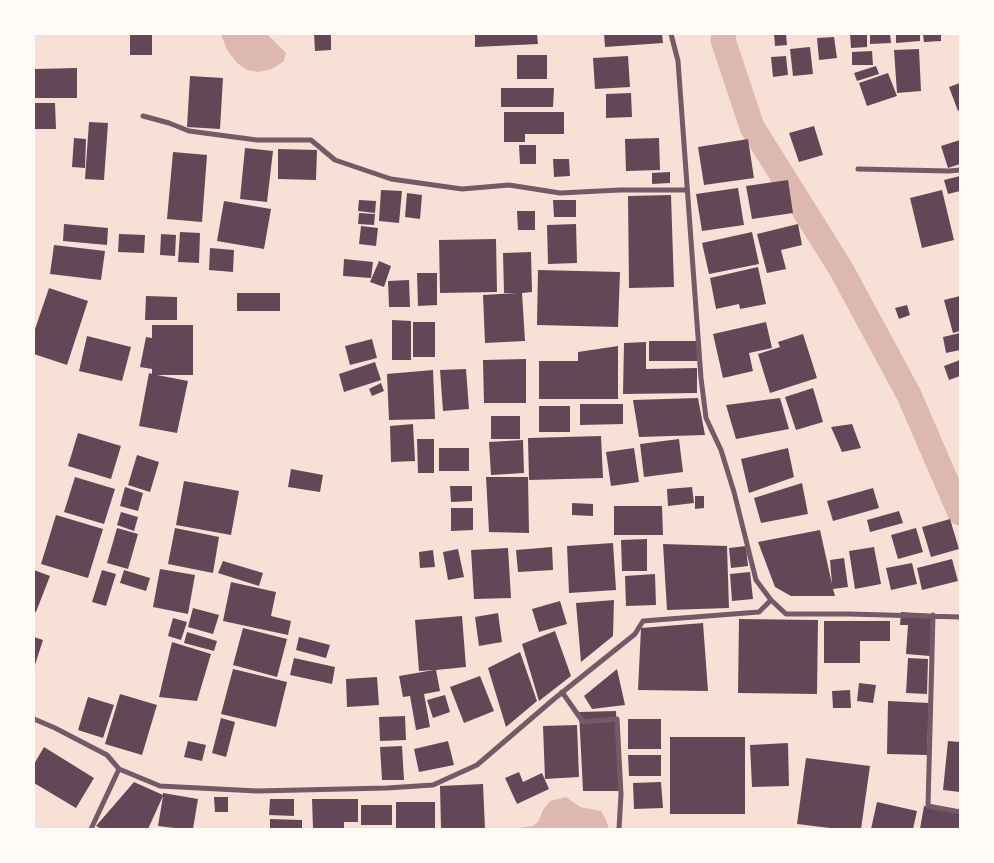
<!DOCTYPE html>
<html>
<head>
<meta charset="utf-8">
<style>
	body { margin:0 }
	#map { position:relative; width:994px; height:863px; overflow:hidden; background:#f7e1d7; font-family:Raleway,sans-serif }
	canvas { display:block }
	.frame { position:absolute; inset:0; border:35px solid #fffaf5; pointer-events:none }
</style>
</head>
<body>
<div id="map">
<canvas width="994" height="863"></canvas>
<div class="frame"></div>
</div>
<script>
const ctx = document.querySelector('canvas').getContext('2d');
ctx.lineJoin = 'round';
function fill(path, color) { ctx.fillStyle = color; ctx.fill(path, 'evenodd'); }
const shape = rows => new Path2D(rows.map(r => 'M' + r).join(''));
function stroke(path, color, width, dash) { ctx.strokeStyle = color; ctx.lineWidth = width; ctx.lineCap = dash ? 'butt' : 'round'; ctx.setLineDash(dash || []); ctx.stroke(path); }
fill(shape([
	[221,34,267,34,286,53,284,61,272,69,258,72,247,70,237,63,227,50],
	[566,797,580,807,601,811,606,820,609,829,510,829,532,826,538,822,543,810,550,801]
]), '#dcb8b0');
stroke(shape([
	[724,34,723,40,752,127,841,269,909,395,960,513]
]), '#dcb8b0', 25);
fill(shape([
	[130,34,152,34,152,55,130,55],
	[314,34,331,34,331,50,315,51],
	[475,34,537,34,538,44,475,47],
	[604,34,662,34,663,43,605,47],
	[774,34,786,34,787,45,775,46],
	[850,34,867,34,867,47,851,48],
	[870,34,890,34,891,43,870,44],
	[896,34,920,34,920,41,896,43],
	[923,34,941,34,941,41,924,42],
	[834,37,837,58,819,60,817,38],
	[810,47,813,74,793,76,790,49],
	[919,49,921,91,897,93,894,50],
	[872,51,873,65,852,65,852,52],
	[517,55,547,55,547,79,517,79],
	[628,56,630,87,595,89,593,58],
	[786,56,788,75,773,77,771,57],
	[876,66,879,74,857,81,854,73],
	[77,68,77,98,34,98,34,69],
	[888,73,897,96,867,106,859,83],
	[190,76,223,78,220,129,187,127],
	[960,83,960,110,958,111,949,87],
	[501,88,554,88,553,107,501,107],
	[631,93,632,117,606,118,606,94],
	[34,103,55,103,56,129,34,129],
	[504,112,564,112,564,134,525,134,525,142,504,142],
	[89,122,108,123,104,180,85,179],
	[814,126,823,155,799,162,789,133],
	[74,138,86,139,85,168,72,167],
	[659,138,660,170,626,171,625,139],
	[748,139,754,178,704,185,698,147],
	[960,140,960,164,948,168,941,146],
	[519,145,536,145,536,164,520,164],
	[245,148,273,151,267,202,240,199],
	[278,149,317,150,316,180,278,179],
	[173,152,207,155,202,222,167,219],
	[553,159,569,159,570,176,554,177],
	[670,172,670,183,652,184,652,173],
	[960,176,960,191,948,194,944,180],
	[788,180,793,213,752,219,746,186],
	[738,188,744,225,702,231,696,194],
	[381,190,402,191,399,223,379,221],
	[942,190,954,240,922,248,910,198],
	[407,193,422,195,420,219,405,217],
	[671,195,674,287,629,288,628,196],
	[359,200,376,201,375,213,358,211],
	[553,200,576,200,576,217,554,217],
	[224,201,271,209,264,249,217,241],
	[517,211,535,211,535,230,518,230],
	[359,213,375,214,374,225,358,224],
	[64,224,108,228,107,245,63,241],
	[576,224,577,263,548,264,547,225],
	[798,224,802,245,781,250,786,269,767,273,757,234],
	[361,226,378,228,376,246,359,244],
	[180,232,200,233,199,263,178,262],
	[752,232,759,264,709,274,702,243],
	[119,234,145,235,144,253,118,252],
	[161,234,176,235,175,256,160,255],
	[496,239,497,292,440,293,439,240],
	[54,245,105,251,101,280,50,274],
	[210,248,234,250,233,272,209,270],
	[531,252,532,292,522,293,525,341,485,343,483,295,517,293,504,293,503,253],
	[344,259,373,262,371,278,343,276],
	[379,261,391,266,384,287,370,282],
	[758,267,766,304,740,309,739,304,716,309,710,278],
	[538,270,620,272,618,327,537,325],
	[417,273,437,273,437,305,418,306],
	[409,280,410,307,389,307,388,281],
	[49,288,88,301,67,365,34,354,34,332],
	[237,293,280,293,280,311,237,311],
	[146,296,177,297,177,320,145,320],
	[960,296,960,331,953,333,944,300],
	[907,305,910,315,899,319,895,308],
	[392,320,411,321,411,360,392,360],
	[413,322,435,322,435,357,413,357],
	[766,322,772,348,749,353,753,371,723,378,713,334],
	[152,325,193,325,193,375,157,375,188,381,177,433,139,426,149,373,152,374,152,369,140,367,146,337,152,338],
	[960,333,960,350,946,353,943,337],
	[803,334,817,378,770,393,758,354,780,347,778,342],
	[87,336,131,347,122,381,79,371],
	[372,339,377,358,350,365,345,346],
	[649,341,697,341,697,361,649,361],
	[646,342,646,369,697,368,697,393,623,394,624,343],
	[618,346,618,399,539,399,539,361,578,361,578,352],
	[526,359,526,403,484,403,483,360],
	[960,360,960,376,949,380,944,366],
	[375,362,381,380,344,392,339,374],
	[466,369,469,409,443,411,440,370],
	[433,370,435,419,389,420,387,374],
	[381,383,384,391,372,396,369,389],
	[813,388,823,422,796,430,785,397],
	[698,398,705,435,639,437,633,400],
	[780,398,789,429,736,439,726,405],
	[580,404,623,404,623,424,580,425],
	[539,406,570,406,570,432,539,432],
	[491,416,520,416,520,439,491,439],
	[413,424,415,461,391,462,390,426],
	[852,424,861,448,842,452,831,427],
	[78,433,121,446,111,479,68,466],
	[601,436,603,478,529,480,528,438],
	[417,439,434,439,434,473,418,473],
	[679,439,683,472,644,477,640,444],
	[523,440,524,473,491,475,489,442],
	[439,448,469,448,469,471,439,471],
	[634,448,639,482,611,486,606,452],
	[788,448,794,477,749,493,741,459],
	[137,455,159,462,150,492,128,485],
	[291,469,323,475,320,492,288,487],
	[75,477,115,489,104,524,64,512],
	[486,477,528,477,529,533,489,532],
	[184,481,239,491,231,535,176,525],
	[802,483,808,514,761,523,754,498],
	[450,486,472,486,472,501,451,502],
	[125,487,143,493,138,511,120,506],
	[692,487,694,503,668,506,667,489],
	[873,488,879,508,833,521,827,501],
	[695,496,704,496,704,508,695,509],
	[572,503,593,504,593,516,572,515],
	[614,506,662,506,663,535,614,535],
	[451,508,473,508,473,530,451,531],
	[899,511,903,523,870,532,867,520],
	[121,512,138,517,134,531,117,525],
	[56,515,103,529,88,578,41,564],
	[950,519,959,549,931,557,922,527],
	[117,528,138,534,128,569,107,563],
	[175,528,219,537,213,573,168,564],
	[916,528,923,552,898,559,891,535],
	[820,530,832,584,830,560,844,558,848,587,833,589,835,596,791,596,775,587,758,542],
	[647,539,647,571,622,571,621,540],
	[613,543,616,590,569,593,567,546],
	[663,544,727,546,729,608,667,610],
	[746,546,748,566,731,568,729,548],
	[552,547,553,570,518,572,516,550],
	[874,547,881,584,855,589,849,551],
	[508,548,511,598,474,599,471,550],
	[458,549,464,577,448,580,443,552],
	[433,550,435,567,420,568,419,552],
	[952,559,958,581,922,590,917,568],
	[223,561,263,573,259,586,218,573],
	[912,563,917,584,891,590,886,568],
	[160,569,195,575,188,614,153,607],
	[34,570,50,576,36,612,34,611],
	[102,570,116,574,106,606,92,602],
	[124,570,150,578,146,591,120,583],
	[750,572,753,599,732,601,730,574],
	[655,574,656,605,626,606,625,576],
	[231,582,276,592,271,616,291,621,288,635,223,621],
	[614,600,613,636,581,662,576,603],
	[560,601,567,624,539,632,532,609],
	[193,608,219,615,213,634,188,627],
	[901,612,933,614,930,656,906,654,908,625,900,625],
	[498,613,502,642,479,646,475,617],
	[462,616,466,667,436,670,440,691,424,694,430,727,416,730,410,696,403,697,399,676,434,670,419,671,415,620],
	[173,618,187,622,181,640,168,636],
	[739,619,818,620,817,694,738,693],
	[824,621,890,621,890,641,860,641,860,663,824,663],
	[703,623,708,691,638,690,641,628],
	[243,628,287,639,277,677,233,665],
	[555,631,571,676,539,701,522,644],
	[187,632,217,641,214,651,184,643],
	[34,637,43,640,34,668],
	[299,637,330,645,326,658,296,650],
	[172,642,211,654,197,701,159,697],
	[520,652,537,701,506,727,488,668],
	[294,658,335,667,332,684,290,675],
	[908,658,928,659,927,694,906,693],
	[233,669,287,682,276,727,221,714],
	[617,669,625,705,592,709,584,696],
	[480,676,494,711,464,723,450,687],
	[377,677,379,705,347,707,346,679],
	[859,683,876,685,873,703,857,701],
	[850,690,851,708,833,708,832,691],
	[120,694,157,705,142,755,105,744],
	[445,695,450,712,433,718,427,700],
	[88,697,114,705,103,738,78,730],
	[888,701,929,703,927,755,887,754],
	[616,711,620,791,583,791,579,712],
	[405,716,406,740,380,741,379,717],
	[221,718,235,722,226,757,212,753],
	[628,719,661,719,661,749,628,749],
	[577,725,579,777,545,779,543,726],
	[670,737,745,737,745,814,670,814],
	[188,741,206,745,202,761,184,757],
	[448,741,454,765,419,772,414,749],
	[948,741,960,742,960,792,943,790],
	[788,743,789,786,752,787,750,745],
	[402,746,404,780,382,780,380,747],
	[44,747,94,778,76,808,34,783,34,764],
	[628,755,661,755,661,776,629,776],
	[806,758,870,766,861,829,838,829,797,824],
	[519,772,523,782,542,773,549,789,517,804,505,778],
	[134,782,163,795,163,793,198,799,193,829,183,829,158,826,163,796,148,829,102,829,96,826],
	[661,782,663,808,634,809,633,783],
	[483,784,485,829,441,829,440,786],
	[214,797,228,797,228,812,215,812],
	[270,799,294,799,294,816,269,815],
	[312,799,358,799,358,822,344,822,344,829,313,829],
	[396,802,435,802,435,829,396,829],
	[877,802,917,811,913,829,871,829],
	[361,805,392,805,392,825,361,825],
	[924,806,960,812,960,829,920,829],
	[270,819,302,820,302,829,270,829]
]), '#644757');
stroke(shape([
	[671,34,678,61,701,378,706,418,721,450,734,492,756,580,771,600,786,614,849,614,960,617],
	[143,116,169,123,189,131,257,140,311,140,335,160,391,179,462,189,509,185,560,193,620,190,687,190],
	[858,169,949,171,960,170],
	[933,615,928,806,960,812],
	[562,692,583,722,617,719,621,794,619,829],
	[34,719,55,728,107,755,119,769,160,786,257,791,387,788,433,785,477,765,554,699,635,634,643,621,759,612,771,600],
	[91,829,119,769]
]), '#755966', 5);
</script>
</body>
</html>
